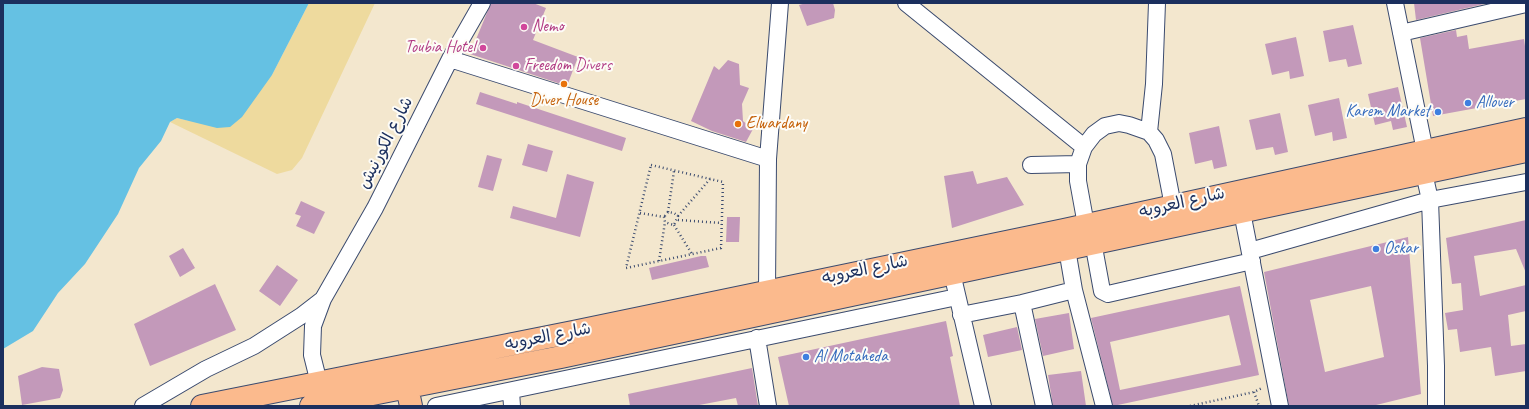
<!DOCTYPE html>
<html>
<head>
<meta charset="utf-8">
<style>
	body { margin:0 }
	#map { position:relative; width:1529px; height:409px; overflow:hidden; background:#f3e7ce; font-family:Caveat,sans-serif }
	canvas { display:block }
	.frame { position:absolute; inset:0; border:4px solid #1b2f5e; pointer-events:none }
</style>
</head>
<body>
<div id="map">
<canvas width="1529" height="409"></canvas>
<div class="frame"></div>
</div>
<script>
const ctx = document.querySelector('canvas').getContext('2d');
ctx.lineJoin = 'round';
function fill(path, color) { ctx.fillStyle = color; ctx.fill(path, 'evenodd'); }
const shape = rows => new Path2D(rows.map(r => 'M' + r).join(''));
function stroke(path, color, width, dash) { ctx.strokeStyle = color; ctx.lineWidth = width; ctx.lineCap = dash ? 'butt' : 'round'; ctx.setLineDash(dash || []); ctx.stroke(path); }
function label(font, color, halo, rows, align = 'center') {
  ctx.font = font + ' Caveat,"Playpen Sans Arabic",sans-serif'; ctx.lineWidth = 4; ctx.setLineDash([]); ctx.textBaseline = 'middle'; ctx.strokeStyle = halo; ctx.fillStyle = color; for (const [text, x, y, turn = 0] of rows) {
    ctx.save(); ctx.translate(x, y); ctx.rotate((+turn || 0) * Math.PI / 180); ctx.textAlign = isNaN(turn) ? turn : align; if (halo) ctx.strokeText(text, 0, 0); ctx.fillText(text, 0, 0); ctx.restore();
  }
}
fill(shape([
	[309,3,375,3,302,158,292,170,277,174,170,122,177,118,190,121,272,75]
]), '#eeda9e');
fill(shape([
	[3,3,309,3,272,75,242,117,230,127,217,128,177,118,170,122,161,141,139,168,118,214,85,264,58,293,33,331,3,349]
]), '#65c1e3');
fill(shape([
	[491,3,533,3,546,8,533,40,578,57,567,86,470,54],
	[806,3,833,3,835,10,834,18,807,26,799,5],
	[1414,3,1484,3,1484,4,1416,20],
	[1353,25,1362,64,1348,67,1346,59,1329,62,1323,31],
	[1456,30,1457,37,1467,35,1469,49,1524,39,1526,53,1526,99,1433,116,1420,38],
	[1296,37,1304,76,1290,79,1289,71,1272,75,1265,44],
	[728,60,739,64,740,85,749,88,742,104,743,121,753,129,746,142,712,131,691,121,714,66,719,70],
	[1398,87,1407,127,1393,130,1391,121,1375,125,1368,94],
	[480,92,517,104,517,102,626,138,622,151,476,104],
	[1339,98,1347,138,1333,141,1332,132,1315,136,1308,105],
	[1280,113,1288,152,1275,155,1273,147,1256,150,1249,120],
	[1219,126,1227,166,1214,169,1212,160,1195,164,1189,133],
	[528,144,553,151,547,172,522,165],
	[487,155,502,159,493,191,478,187],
	[973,171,977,184,1007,177,1024,205,952,228,944,176],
	[567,174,594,182,580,237,510,218,513,206,556,218],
	[301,201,325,212,314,234,296,226,301,216,295,214],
	[727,217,740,217,739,242,726,242],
	[1526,220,1526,273,1516,249,1474,256,1480,296,1526,285,1526,311,1508,315,1511,346,1526,344,1526,371,1495,376,1491,347,1460,352,1457,329,1448,330,1445,313,1463,310,1461,283,1452,284,1446,238],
	[1408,237,1421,394,1372,406,1289,406,1264,272],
	[1371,286,1384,357,1325,372,1310,300],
	[183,248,195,268,180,277,169,256],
	[701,256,706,256,709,267,652,280,649,268],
	[277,265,298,280,280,306,259,291],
	[215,284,236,330,150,366,134,324],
	[1240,286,1259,375,1113,406,1091,318],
	[1229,315,1241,365,1120,390,1110,342],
	[1069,313,1074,349,1043,356,1035,319],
	[946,321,953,356,950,357,960,406,789,406,778,357],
	[1017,327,1022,350,988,357,983,335],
	[42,367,59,369,63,390,60,398,22,405,18,376],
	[752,368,758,406,738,406,736,398,694,406,630,406,628,394],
	[1081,371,1086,406,1053,406,1048,375]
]), '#c399ba');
const street = shape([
	[906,3,1084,147],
	[1395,3,1425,151],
	[1401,33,1526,4],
	[450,59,768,159],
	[1149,132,1154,84,1157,3],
	[1031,165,1078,164],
	[1424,173,1430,200,1436,366,1436,406],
	[1242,212,1280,406],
	[1086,225,1078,181,1078,164,1084,147,1094,134,1105,126,1119,123,1129,125,1149,132,1156,140,1163,154,1173,206],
	[1093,242,1102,291,1108,294,1252,261],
	[1067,249,1074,290,1104,406],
	[1250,251,1430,200,1526,182],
	[952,273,983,406],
	[767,290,768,159,780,3],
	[1022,303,1044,406],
	[961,315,1022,303,1074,290],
	[757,338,768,406],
	[319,383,312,355,313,326,323,299,375,208,450,59,482,3],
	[511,391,512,406],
	[143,406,206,369,254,346,301,316,323,299],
	[436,406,957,297]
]);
const primary = shape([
	[407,387,411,406],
	[202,406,573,332,1064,230,1526,129],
	[311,406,561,357,1526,151]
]);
stroke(street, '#3b4b6f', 18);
stroke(primary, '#3b4b6f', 24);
stroke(shape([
	[651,165,723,182,721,248,626,268,651,165],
	[668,212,674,171],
	[640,213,664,217,665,222,670,224,674,225,678,216,674,213,668,212,664,217],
	[678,216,710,179],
	[678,220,722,223],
	[674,225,692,254],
	[659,261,665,222],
	[1254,392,1259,406],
	[1190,406,1254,392,1262,388]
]), '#3b4b6f', 2.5, [1, 3]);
stroke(street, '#fff', 16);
stroke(primary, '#fbba8d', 22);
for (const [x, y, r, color] of [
	[524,27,4,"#d1479c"],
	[483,48,4,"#d1479c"],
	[516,66,4,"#d1479c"],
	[564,84,4,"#e8710a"],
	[1468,103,4,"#3f7fe0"],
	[1438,112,4,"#3f7fe0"],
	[738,124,4,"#e8710a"],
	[1376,249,4,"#3f7fe0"],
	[806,357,4,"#3f7fe0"]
]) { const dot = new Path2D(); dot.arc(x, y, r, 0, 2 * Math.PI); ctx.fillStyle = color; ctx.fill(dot); stroke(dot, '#fdfcf7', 1.5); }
label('17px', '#b23c85', '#fdfcf7', [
	["Nemo",532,27],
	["Toubia Hotel",475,48,"right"],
	["Freedom Divers",524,66]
], 'left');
label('17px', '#c56008', '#fdfcf7', [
	["Diver House",564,101],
	["Elwardany",746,124,"left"]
]);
label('17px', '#366cbe', '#fdfcf7', [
	["Allover",1476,103],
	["Karem Market",1430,112,"right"],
	["Oskar",1384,249],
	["Al Motaheda",814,357]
], 'left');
label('17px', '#1b2f5e', '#fdfcf7', [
	["شارع الكورنيش",386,143,-63],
	["شارع العروبه",1182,203,-13],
	["شارع العروبه",865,270,-12],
	["شارع العروبه",548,337,-11]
]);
</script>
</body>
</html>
